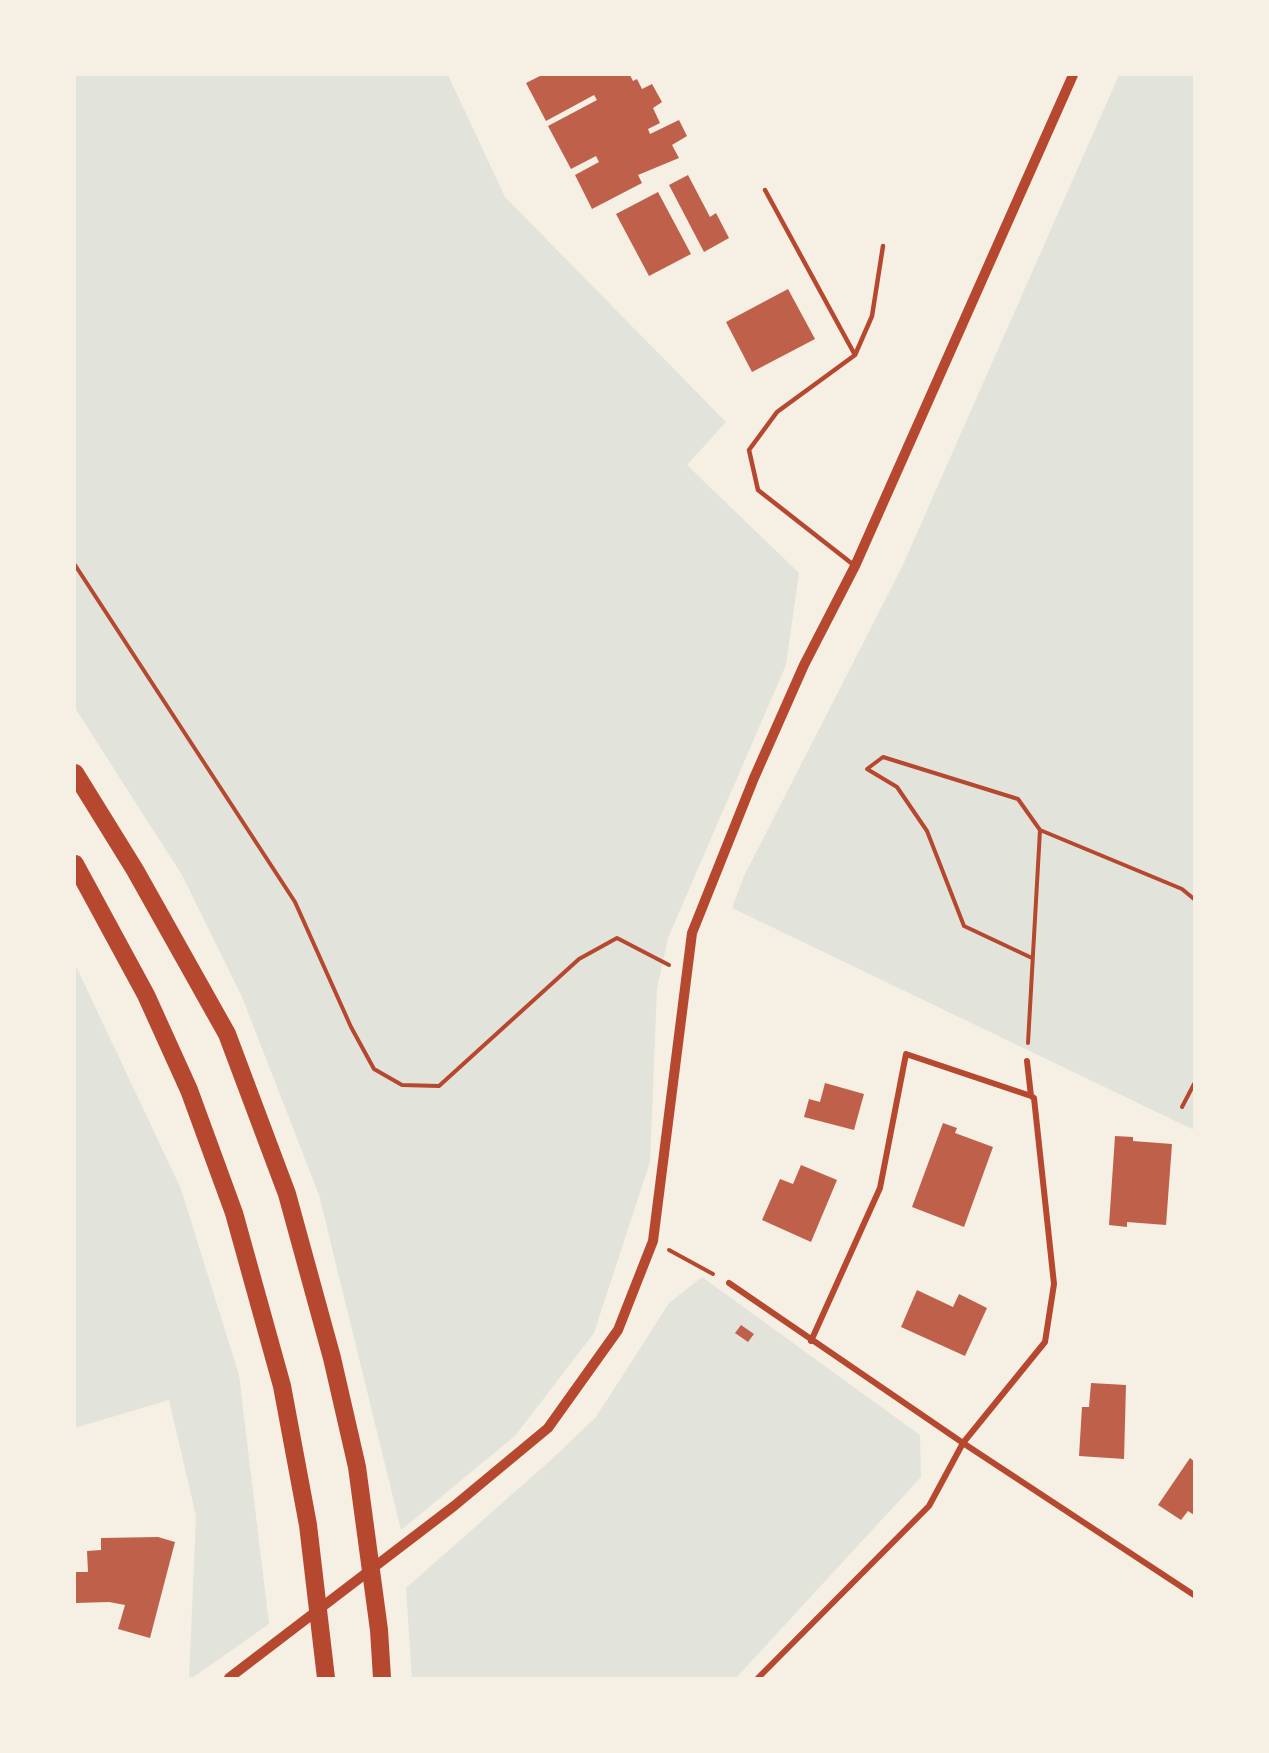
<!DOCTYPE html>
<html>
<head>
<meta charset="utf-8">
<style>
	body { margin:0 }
	#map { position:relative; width:1269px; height:1753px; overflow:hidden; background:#f6efe4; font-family:Manrope,sans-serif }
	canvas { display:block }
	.frame { position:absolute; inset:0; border:76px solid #f6efe4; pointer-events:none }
</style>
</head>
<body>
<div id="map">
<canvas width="1269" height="1753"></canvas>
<div class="frame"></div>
</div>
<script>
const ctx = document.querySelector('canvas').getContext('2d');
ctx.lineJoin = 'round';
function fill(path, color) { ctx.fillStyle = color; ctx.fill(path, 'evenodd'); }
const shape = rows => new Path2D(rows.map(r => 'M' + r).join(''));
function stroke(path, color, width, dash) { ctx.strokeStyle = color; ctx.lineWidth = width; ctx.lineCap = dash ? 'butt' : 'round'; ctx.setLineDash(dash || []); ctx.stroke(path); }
fill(shape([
	[75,75,448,75,505,197,726,422,687,465,799,573,786,665,668,938,657,989,650,1162,594,1333,515,1436,401,1530,319,1195,242,997,182,875,75,708],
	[1119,75,1194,75,1194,1130,732,908,744,876,902,567],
	[75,964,181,1189,239,1375,269,1624,192,1678,189,1678,196,1516,169,1400,75,1428],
	[702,1277,920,1435,921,1477,736,1678,412,1678,406,1588,552,1459,596,1417,669,1303]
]), '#e2e4dc');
fill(shape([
	[542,75,630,75,633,81,637,79,642,89,652,84,662,102,653,108,660,123,648,129,650,134,679,120,687,136,672,145,679,158,638,175,642,183,592,209,575,175,599,162,596,156,571,169,548,126,597,100,594,95,546,121,526,83],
	[688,175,710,217,716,213,729,238,704,252,669,185],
	[658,192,691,254,649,276,616,214],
	[788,289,815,339,752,372,726,322],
	[825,1083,864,1094,854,1130,804,1117,809,1099,820,1102],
	[943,1123,957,1128,955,1133,993,1147,964,1227,912,1207],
	[1115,1136,1133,1137,1133,1141,1172,1144,1166,1225,1127,1222,1127,1227,1109,1225],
	[801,1165,837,1180,811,1242,762,1220,780,1179,793,1184],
	[917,1290,953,1307,959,1294,987,1308,965,1356,901,1327],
	[741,1325,754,1334,748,1342,735,1333],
	[1091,1383,1126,1385,1124,1459,1079,1456,1082,1407,1089,1407],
	[1190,1458,1194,1461,1194,1515,1188,1511,1181,1520,1158,1505],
	[158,1537,175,1542,150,1638,118,1629,125,1605,109,1602,75,1603,75,1572,88,1572,87,1551,101,1550,101,1538]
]), '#bf614a');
stroke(shape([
	[75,565,295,902,351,1027,374,1069,402,1085,439,1086,579,959,617,938,669,965],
	[1040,830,1182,889,1194,899],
	[1028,1043,1040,830,1018,799,883,757,867,769,897,787,927,831,964,926,1032,958],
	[1182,1107,1194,1084],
	[669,1250,713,1274]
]), '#b5482f', 4);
stroke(shape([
	[765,190,855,355],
	[855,566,758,490,749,450,777,412,855,355,872,316,883,246]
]), '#b5482f', 4.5);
stroke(shape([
	[729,1283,963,1443,1194,1595],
	[811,1341,880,1188,906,1054,1031,1096],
	[758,1678,929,1506,963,1443,1045,1342,1054,1284,1034,1098,1031,1096,1027,1061]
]), '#b5482f', 6);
stroke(shape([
	[229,1678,454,1506,548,1428,618,1330,653,1241,692,933,754,778,804,665,855,566,1073,75]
]), '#b5482f', 10);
stroke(shape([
	[75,773,135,870,227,1034,287,1194,332,1358,357,1467,379,1630,382,1678],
	[75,864,146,995,189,1090,234,1213,282,1386,308,1525,326,1678]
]), '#b5482f', 18);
</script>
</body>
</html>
